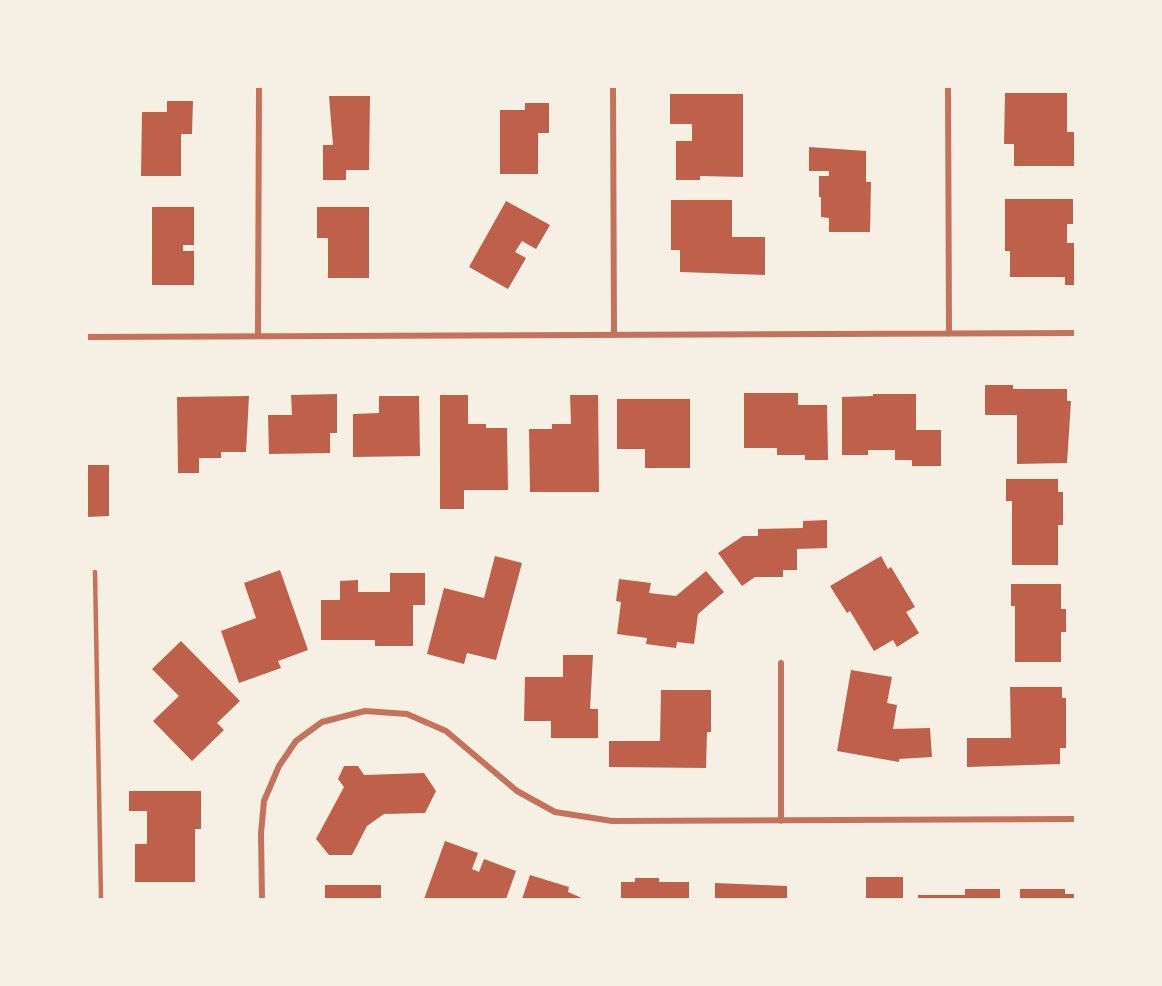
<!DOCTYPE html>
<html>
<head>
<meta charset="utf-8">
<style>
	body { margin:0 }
	#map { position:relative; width:1162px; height:986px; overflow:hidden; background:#f6efe4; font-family:Montserrat,sans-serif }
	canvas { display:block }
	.frame { position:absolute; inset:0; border:88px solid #f6efe4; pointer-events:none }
</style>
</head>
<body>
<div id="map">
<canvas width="1162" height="986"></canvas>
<div class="frame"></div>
</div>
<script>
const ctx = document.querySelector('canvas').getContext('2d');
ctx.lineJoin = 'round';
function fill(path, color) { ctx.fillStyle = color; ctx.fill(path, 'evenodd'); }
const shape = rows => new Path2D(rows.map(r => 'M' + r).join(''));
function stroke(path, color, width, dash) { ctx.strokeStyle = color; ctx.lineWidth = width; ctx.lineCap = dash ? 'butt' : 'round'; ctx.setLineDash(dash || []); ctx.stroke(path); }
fill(shape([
	[1005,93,1067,93,1067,132,1075,132,1075,166,1014,166,1014,144,1004,144],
	[670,94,743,94,743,177,700,176,700,180,676,180,676,141,692,141,692,124,670,124],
	[329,96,370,96,369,170,346,170,346,180,323,180,323,145,333,145],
	[167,101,193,101,192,134,181,134,181,176,141,176,142,112,167,112],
	[525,103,549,103,549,133,538,133,538,174,500,174,500,110,525,110],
	[809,147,866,151,866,182,871,182,870,232,829,232,829,218,821,217,821,197,819,197,819,176,829,176,829,171,809,171],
	[1005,199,1073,199,1073,224,1067,224,1067,243,1075,243,1075,285,1065,285,1065,277,1010,277,1010,251,1005,251],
	[671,200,732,200,732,237,765,237,765,275,680,272,680,250,671,250],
	[506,201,550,225,536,249,522,241,515,252,526,258,508,289,469,267],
	[152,207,194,207,194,245,183,245,183,251,194,251,194,285,152,285],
	[317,207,369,207,369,278,328,278,328,238,317,238],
	[985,385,1013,385,1013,389,1067,389,1067,401,1071,401,1067,463,1017,464,1017,415,985,415],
	[744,393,798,393,798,405,827,405,828,460,805,460,805,455,777,455,777,448,744,448],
	[337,394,337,433,330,433,330,453,269,454,268,415,292,415,291,395],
	[873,394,916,394,916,430,941,430,941,466,912,466,912,460,895,460,895,450,868,450,868,455,842,455,842,397,873,396],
	[440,395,468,395,468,424,486,424,486,428,507,428,508,490,464,490,464,509,440,509],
	[570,395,598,395,599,492,530,492,529,429,552,429,552,424,571,424],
	[249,396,246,452,221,452,221,458,199,458,199,473,178,473,177,397],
	[379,396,419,396,420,456,353,457,353,414,379,413],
	[617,399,690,399,690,468,645,468,645,449,617,449],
	[87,465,109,465,109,516,87,517],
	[1006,479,1058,479,1058,492,1063,492,1063,525,1058,525,1058,565,1012,565,1012,501,1006,501],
	[827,520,827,548,797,549,797,570,783,570,783,577,755,577,742,586,718,553,743,536,758,536,758,529,803,528,803,521],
	[495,556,522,563,496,660,467,653,464,664,427,654,444,588,484,598],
	[881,556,888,569,891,567,915,607,906,612,919,633,897,647,893,640,874,651,850,611,847,613,830,586],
	[280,570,308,650,278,661,281,668,239,683,221,631,256,618,244,583],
	[706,571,724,592,698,614,694,644,677,642,676,648,646,644,647,638,617,634,621,602,616,601,619,579,651,583,649,593,676,596],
	[390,573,425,573,425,605,413,605,413,646,375,646,375,640,321,640,321,600,340,600,340,581,358,580,358,592,390,592],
	[1011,584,1061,584,1061,609,1066,609,1066,632,1061,632,1061,662,1015,662,1015,606,1011,606],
	[181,641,240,701,217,723,224,730,192,761,153,721,179,696,152,669],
	[563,655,593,655,590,709,598,709,598,738,551,738,551,721,524,721,525,677,563,677],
	[851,670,892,677,887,703,897,705,893,729,930,728,932,757,899,759,899,762,837,751],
	[1010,687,1062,687,1062,698,1066,698,1066,748,1060,748,1060,764,967,767,967,738,1011,738],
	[661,690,711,690,711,732,707,732,706,768,609,767,609,741,660,741],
	[344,766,358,766,364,775,424,773,436,791,425,813,384,814,367,826,352,855,329,855,316,839,344,787,338,779],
	[129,791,201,791,201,829,195,829,195,882,135,882,135,844,147,844,147,811,129,811],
	[445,841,478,853,472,869,479,872,484,859,516,871,506,899,424,899],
	[530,875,569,887,568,892,584,899,522,899],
	[866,877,903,877,903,899,866,899],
	[635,878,659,878,659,882,689,882,689,899,621,899,621,882,635,882],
	[715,883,787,886,787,899,715,899],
	[325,885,381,885,381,899,325,899],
	[965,889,1000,889,1000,899,918,899,918,895,965,895],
	[1020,889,1065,889,1065,894,1075,894,1075,899,1020,899]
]), '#bf614a');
stroke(shape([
	[95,572,101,899]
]), '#c5725c', 4.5);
stroke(shape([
	[613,87,614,335],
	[948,87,949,334],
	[258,335,259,87],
	[87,337,1075,333],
	[781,663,781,821],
	[262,899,261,833,264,801,279,766,296,741,322,722,365,711,407,714,446,731,517,791,555,812,612,821,1075,819]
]), '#c5725c', 6);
</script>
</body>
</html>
